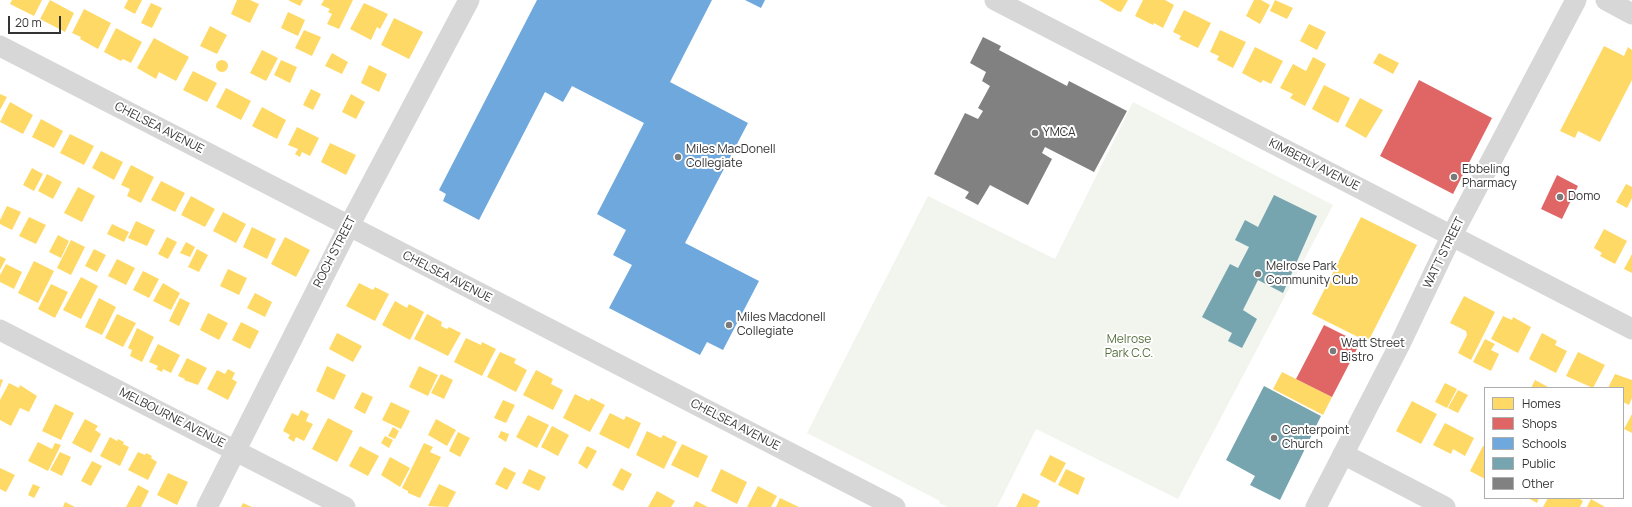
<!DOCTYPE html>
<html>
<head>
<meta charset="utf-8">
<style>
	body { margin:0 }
	#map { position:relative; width:1632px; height:507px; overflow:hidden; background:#fff; font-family:Manrope,sans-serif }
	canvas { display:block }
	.legend { position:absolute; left:1484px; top:387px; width:140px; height:112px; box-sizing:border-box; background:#fff; border:1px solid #adadad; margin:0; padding:5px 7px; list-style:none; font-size:12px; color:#333 }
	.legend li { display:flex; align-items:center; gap:8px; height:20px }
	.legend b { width:20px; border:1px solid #adadad }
	.scale { position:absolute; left:8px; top:16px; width:53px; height:18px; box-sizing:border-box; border:2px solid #333; border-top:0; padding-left:5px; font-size:12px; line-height:14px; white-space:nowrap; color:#333; -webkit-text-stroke:3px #fff; paint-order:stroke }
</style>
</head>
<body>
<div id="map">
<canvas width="1632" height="507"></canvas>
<ul class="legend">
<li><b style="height:11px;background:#ffd966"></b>Homes</li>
<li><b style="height:11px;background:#e06666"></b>Shops</li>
<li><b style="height:11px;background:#6fa8dc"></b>Schools</li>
<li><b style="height:11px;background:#76a5af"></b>Public</li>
<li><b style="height:11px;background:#818181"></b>Other</li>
</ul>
<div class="scale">20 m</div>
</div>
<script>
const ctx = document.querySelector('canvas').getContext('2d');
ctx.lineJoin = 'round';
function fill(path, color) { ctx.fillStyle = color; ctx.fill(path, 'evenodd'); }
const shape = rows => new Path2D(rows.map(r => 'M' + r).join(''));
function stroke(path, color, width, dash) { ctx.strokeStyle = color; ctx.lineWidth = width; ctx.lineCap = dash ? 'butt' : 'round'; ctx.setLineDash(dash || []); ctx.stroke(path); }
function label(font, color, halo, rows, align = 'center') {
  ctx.font = font + ' Manrope,sans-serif'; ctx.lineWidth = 4; ctx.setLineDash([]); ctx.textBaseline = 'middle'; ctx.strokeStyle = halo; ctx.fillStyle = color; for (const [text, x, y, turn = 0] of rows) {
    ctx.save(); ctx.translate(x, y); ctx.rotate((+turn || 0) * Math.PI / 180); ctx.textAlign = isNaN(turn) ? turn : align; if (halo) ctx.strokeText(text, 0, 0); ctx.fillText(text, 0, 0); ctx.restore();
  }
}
fill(shape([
	[1133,102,1333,205,1178,499,1036,429,997,507,948,507,939,503,940,501,807,433,928,196,1055,259]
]), '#f1f5ed');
fill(shape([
	[12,0,42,0,34,16,10,4],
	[50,0,74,13,65,32,40,19],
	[128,0,142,0,135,14,124,8],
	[237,0,250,0,259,4,250,23,231,14],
	[288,0,303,0,300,6],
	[324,0,353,0,339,29,327,24,332,14,328,12,330,9,321,5],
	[1099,0,1128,0,1121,12,1119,11,1119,12],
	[1143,0,1165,0,1174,5,1163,28,1154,23,1153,25,1135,16],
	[1254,0,1261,0,1270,5,1260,24,1246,16],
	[1275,0,1293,8,1287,19,1270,11],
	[151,3,162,8,152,28,141,23],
	[364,3,388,14,380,29,377,27,371,40,350,29],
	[84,9,111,23,98,49,80,39,81,37,72,33],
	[1184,10,1211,23,1198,48,1179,39,1181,36,1173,32],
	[288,12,305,20,298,36,281,28],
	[394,18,423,32,409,59,381,45],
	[1309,24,1326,32,1317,50,1300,41],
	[210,26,227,35,217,54,200,46],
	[116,28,142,42,131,63,123,59,121,61,104,52],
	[304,30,321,37,312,56,295,48],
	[1220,30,1246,42,1233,68,1217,60,1219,56,1210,52],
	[154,38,189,57,176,81,159,72,156,79,137,68],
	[1604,46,1624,56,1628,47,1632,50,1632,80,1600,142,1578,131,1575,138,1560,131],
	[1255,47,1283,61,1271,84,1263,80,1261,83,1242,73],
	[262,50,278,58,266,81,250,73],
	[332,53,348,62,342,74,325,66],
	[1379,53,1399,63,1393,74,1373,63],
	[1313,57,1326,64,1305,106,1290,98,1293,94,1280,88,1293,64,1306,71],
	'216 66a6 6 0 1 1 12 0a6 6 0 1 1-12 0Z',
	[281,60,297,67,290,83,274,75],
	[369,65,387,74,379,92,361,83],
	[193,71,217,83,207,102,183,90],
	[1324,85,1350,98,1338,123,1312,109],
	[226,88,251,101,241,120,216,107],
	[311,89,321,94,313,110,303,105],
	[0,94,7,97,0,110],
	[351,94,365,102,356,119,342,112],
	[1360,98,1383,110,1366,138,1345,126],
	[10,102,33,115,23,134,0,122],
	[262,107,286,120,277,139,252,126],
	[41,119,63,131,54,148,32,137],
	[297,127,319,138,310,156,302,152,300,157,295,154,298,149,288,145],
	[70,134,94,146,84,165,60,153],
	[330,143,356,155,346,175,321,162],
	[101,151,123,162,114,180,92,168],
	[131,165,154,177,141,203,127,196,130,189,121,185],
	[32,168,43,174,34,191,23,185],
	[47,174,62,182,53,199,38,191],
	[161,181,185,193,175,212,151,200],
	[1626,184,1632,187,1632,198,1627,208,1616,202],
	[78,187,95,196,82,222,64,213],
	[191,196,215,209,205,227,181,215],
	[7,206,21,212,12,230,0,224,0,220],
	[223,212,246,224,236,243,213,231],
	[29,217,46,225,36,244,19,236],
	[1361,217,1417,245,1368,342,1312,314],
	[136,221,155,230,147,246,128,238],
	[112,224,129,232,124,242,107,234],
	[252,227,276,239,267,259,243,247],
	[1604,229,1627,241,1615,264,1600,256,1602,253,1594,248],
	[58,235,69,241,61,258,49,252],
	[167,237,177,242,168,259,158,254],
	[285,237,310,250,296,277,271,264],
	[71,240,85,247,71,275,57,268],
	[186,242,195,247,190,257,180,253],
	[94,249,106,255,97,272,85,266],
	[197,249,208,255,199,272,188,267],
	[1632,254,1632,273,1624,269],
	[0,256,6,259,0,270],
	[117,259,135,268,126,285,108,276],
	[34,261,54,271,38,303,18,293],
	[6,264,22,272,14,289,0,282,0,275],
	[228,269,247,278,239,295,220,286],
	[143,271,159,279,149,298,133,290],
	[81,277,98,286,81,319,63,310],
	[163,283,180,293,171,310,153,301],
	[359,283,373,290,375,287,389,294,375,321,346,306],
	[51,284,68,292,55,318,38,309],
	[255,293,272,302,265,317,247,308],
	[1464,296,1495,312,1471,360,1458,353,1467,335,1466,331,1450,323],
	[99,298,116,307,102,335,85,327],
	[180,298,190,303,179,326,169,321],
	[395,301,407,308,409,304,424,312,410,340,382,325],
	[208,313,228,323,219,340,200,330],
	[117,314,136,323,123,347,105,338],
	[427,314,442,322,441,326,447,329,449,327,461,333,448,356,414,339],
	[1503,316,1512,320,1513,317,1531,327,1518,353,1491,339],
	[241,322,259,331,250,349,232,340],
	[137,328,154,337,142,362,130,356,132,350,128,348],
	[337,333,362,346,353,362,329,349],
	[1542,333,1557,341,1555,345,1567,351,1556,373,1529,359],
	[466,338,481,345,482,342,496,349,482,376,454,362],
	[1485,339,1495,344,1491,350,1499,354,1491,371,1473,362],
	[158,344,180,355,171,373,163,369,162,372,156,369,158,366,149,362],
	[500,352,516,359,514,363,527,370,516,392,487,377],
	[1578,352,1605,365,1593,388,1566,376],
	[187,358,207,368,198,385,184,380,185,379,178,376],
	[327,366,346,375,334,400,316,391],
	[419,366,438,375,428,396,409,387],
	[228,369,235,373,232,379,237,382,228,400,207,389,217,370,225,374],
	[536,370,553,379,551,384,563,390,553,410,523,395],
	[1282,372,1332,397,1323,415,1273,389],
	[441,374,453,380,444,399,431,393],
	[1615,374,1632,380,1632,398,1629,405,1623,402,1623,388,1608,388],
	[0,379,3,380,0,388],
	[1535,380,1550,388,1531,388],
	[9,383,19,388,20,385,37,396,29,412,20,408,11,426,0,420,0,400],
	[1445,383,1457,389,1447,408,1435,402],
	[1458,390,1468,395,1458,413,1448,408],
	[362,392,373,397,365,414,354,408],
	[575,394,589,401,591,398,605,405,590,432,563,418],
	[503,400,515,405,506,423,494,418],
	[1412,401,1437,414,1421,444,1396,431],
	[391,402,410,411,401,429,382,420],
	[55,404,74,413,61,440,42,431],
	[301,410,309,414,306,421,313,424,304,441,296,437,294,442,288,438,290,435,283,431,292,413,298,416],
	[610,413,624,420,626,416,641,423,629,449,599,434],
	[1632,414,1632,433,1624,429],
	[528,415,549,425,537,448,516,437],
	[328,418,353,431,337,462,312,449],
	[85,419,98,426,95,430,101,434,91,453,72,443],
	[436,419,456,430,447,446,428,435],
	[1445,423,1474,438,1465,456,1453,449,1451,454,1433,445],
	[552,426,569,435,558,456,541,447],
	[393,427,399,431,395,439,388,436],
	[501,431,509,434,506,442,498,437],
	[647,431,661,438,663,435,677,442,664,469,636,455],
	[458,432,470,438,460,457,449,451],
	[385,436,393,440,389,448,381,443],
	[110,437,117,441,118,439,124,442,123,444,129,447,120,466,100,456],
	[38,442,52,449,55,443,61,445,48,471,28,461],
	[424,443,433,447,430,452,441,457,420,498,408,493,408,491,402,488],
	[682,444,708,456,698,478,671,465],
	[360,446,379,456,368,476,349,466],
	[587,446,597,451,587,469,578,463],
	[1483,446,1485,447,1485,479,1470,471],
	[60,452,71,457,62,476,50,470],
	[138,452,145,455,146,453,152,456,151,458,157,462,148,480,128,470],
	[1050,455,1066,463,1055,483,1040,475],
	[390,457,410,468,400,487,381,475],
	[92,461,102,466,91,486,81,481],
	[504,467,516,473,507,490,495,484],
	[0,468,15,475,6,492,0,489],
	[621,468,632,474,623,491,612,485],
	[529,469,546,477,539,491,522,483],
	[721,469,747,482,737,504,711,491],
	[1066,469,1085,478,1078,495,1058,485],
	[168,473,188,482,177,505,157,495],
	[33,484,40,487,34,498,28,495],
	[439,484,456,492,448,507,428,506],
	[138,485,149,491,141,507,126,507],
	[758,486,777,496,771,507,747,507],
	[657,491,675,501,671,507,648,507],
	[1023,493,1040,501,1037,507,1016,507],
	[780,498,799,507,776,507],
	[1528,498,1539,498,1537,503],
	[1548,498,1578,498,1583,501,1580,507,1543,507],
	[1591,499,1605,507,1587,507],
	[696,501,708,507,693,507],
	[65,502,75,507,63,507],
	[243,503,252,507,241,507]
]), '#ffd966');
fill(shape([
	[1419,80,1492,118,1453,194,1380,156],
	[1557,175,1578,186,1562,219,1541,209],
	[1324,325,1360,343,1332,397,1296,379]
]), '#e06666');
fill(shape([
	[537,0,712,0,670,82,748,123,685,243,759,281,723,350,707,342,700,355,609,308,632,265,613,255,626,230,597,214,644,123,572,86,563,102,545,92,479,220,443,201,446,194,439,190],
	[745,0,765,0,761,8]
]), '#6fa8dc');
fill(shape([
	[1274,195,1317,216,1283,293,1258,280,1243,310,1257,319,1242,348,1228,341,1232,333,1202,317,1230,264,1238,268,1249,247,1235,240,1245,220,1258,227],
	[1264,386,1321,416,1280,500,1250,485,1255,476,1226,460]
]), '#76a5af');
fill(shape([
	[983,37,1001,46,999,50,1067,86,1069,81,1127,111,1094,172,1045,147,1042,153,1052,159,1028,205,990,185,978,205,965,198,969,192,934,174,965,113,978,119,983,111,978,108,990,86,982,81,986,72,970,63]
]), '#818181');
stroke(shape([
	[995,0,1632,329],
	[1606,0,1632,14],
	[0,46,895,507],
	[0,330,345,507],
	[1343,454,1445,507],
	[207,507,349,226,469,0],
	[1316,507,1400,344,1451,237,1576,0]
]), '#d7d7d7', 21);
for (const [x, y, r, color] of [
	[1035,133,4,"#7a7a7a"],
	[678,157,4,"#7a7a7a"],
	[1454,177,4,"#7a7a7a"],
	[1560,197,4,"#7a7a7a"],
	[1258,274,4,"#7a7a7a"],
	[729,325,4,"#7a7a7a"],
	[1333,351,4,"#7a7a7a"],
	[1274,438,4,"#7a7a7a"]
]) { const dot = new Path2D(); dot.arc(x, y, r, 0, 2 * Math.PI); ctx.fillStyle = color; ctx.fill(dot); stroke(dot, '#fff', 1.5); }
label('12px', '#333', '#fff', [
	["CHELSEA AVENUE",159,128,27],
	["KIMBERLY AVENUE",1314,165,27],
	["ROCH STREET",335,252,-63],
	["WATT STREET",1444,253,-64],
	["CHELSEA AVENUE",447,277,27],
	["MELBOURNE AVENUE",172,418,27],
	["CHELSEA AVENUE",735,425,27]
]);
label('12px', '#333', '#fff', [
	["YMCA",1043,133],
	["Miles MacDonell",686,150],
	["Collegiate",686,164],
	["Ebbeling",1462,170],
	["Pharmacy",1462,184],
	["Domo",1568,197],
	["Melrose Park",1266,267],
	["Community Club",1266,281],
	["Miles Macdonell",737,318],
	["Collegiate",737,332],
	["Watt Street",1341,344],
	["Bistro",1341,358],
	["Centerpoint",1282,431],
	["Church",1282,445]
], 'left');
label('12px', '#56703f', '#fff', [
	["Melrose",1129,340],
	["Park C.C.",1129,354]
]);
</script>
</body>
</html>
